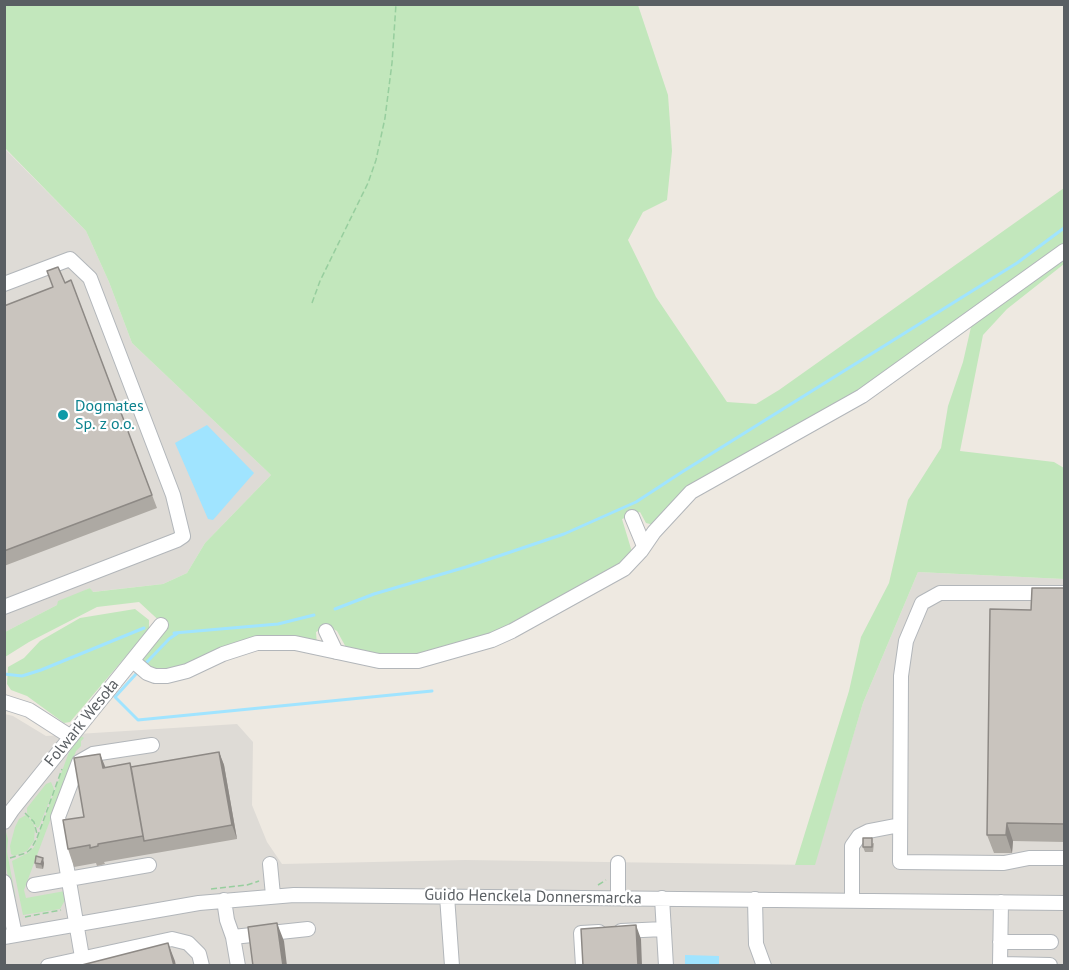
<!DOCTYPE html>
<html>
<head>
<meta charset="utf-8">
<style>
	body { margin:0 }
	#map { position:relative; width:1069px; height:970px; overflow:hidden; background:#eee9e1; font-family:"PT Sans",sans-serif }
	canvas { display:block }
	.frame { position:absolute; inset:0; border:6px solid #5a5f63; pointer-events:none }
</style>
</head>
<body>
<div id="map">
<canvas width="1069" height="970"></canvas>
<div class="frame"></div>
</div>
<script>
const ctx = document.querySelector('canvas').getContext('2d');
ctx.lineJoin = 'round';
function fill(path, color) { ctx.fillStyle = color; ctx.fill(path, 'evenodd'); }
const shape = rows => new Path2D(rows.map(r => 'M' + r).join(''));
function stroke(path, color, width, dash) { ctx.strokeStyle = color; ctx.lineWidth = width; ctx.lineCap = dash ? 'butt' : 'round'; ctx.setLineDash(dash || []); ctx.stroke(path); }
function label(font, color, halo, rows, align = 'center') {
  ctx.font = font + ' "PT Sans",sans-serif'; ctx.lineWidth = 4.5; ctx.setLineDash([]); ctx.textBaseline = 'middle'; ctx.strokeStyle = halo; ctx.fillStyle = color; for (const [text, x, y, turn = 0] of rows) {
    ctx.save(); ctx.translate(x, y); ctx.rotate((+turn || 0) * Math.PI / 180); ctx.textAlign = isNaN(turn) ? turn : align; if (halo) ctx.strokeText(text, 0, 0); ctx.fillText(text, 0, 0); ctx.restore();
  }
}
fill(shape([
	[4,148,86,231,109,282,132,343,271,475,205,543,187,573,163,584,92,592,90,588,5,632],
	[918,572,1064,579,1064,965,5,966,5,714,13,716,46,736,237,724,253,742,252,805,267,842,282,864,465,860,814,865,863,703]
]), '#dedbd6');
fill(shape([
	[5,5,638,5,668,95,672,151,667,200,643,212,628,240,656,297,727,402,756,404,779,390,1064,188,1064,264,1007,309,983,335,960,451,1054,462,1064,468,1064,579,918,572,863,703,815,865,795,865,849,691,861,637,889,583,908,500,941,448,948,406,963,362,971,327,956,338,818,415,773,437,682,491,654,525,646,523,640,512,622,519,632,552,622,566,519,622,451,648,417,656,386,657,348,651,337,631,328,626,316,632,317,645,272,638,184,668,153,670,141,658,166,627,139,602,97,607,29,642,5,657,5,632,57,605,58,601,90,588,93,592,163,584,187,573,205,543,271,475,132,343,109,282,86,231,5,148],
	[135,609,149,620,149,629,70,722,64,723,27,696,11,690,7,684,8,667,24,658,40,641,80,618],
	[81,736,84,738,81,741,81,746,76,751,24,890,26,898,65,891,67,901,64,902,60,909,23,915,12,861,28,853,34,847,69,752],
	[51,782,54,789,39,827,37,828,27,813,27,808,46,784],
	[26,815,32,821,35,828,34,841,27,851,14,856,11,854,10,846,15,827,19,819],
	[6,832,8,839,7,852,16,899,9,883,7,872,4,853]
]), '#c2e7bc');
fill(shape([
	[207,425,254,473,213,520,208,519,175,443],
	[685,955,719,956,719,965,685,965]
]), '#a0e4ff');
stroke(shape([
	[335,609,374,594,466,567,564,534,636,502,682,472,1017,263,1064,228],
	[174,633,278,624,314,615],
	[147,662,169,639,178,633],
	[4,674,22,676,41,670,144,628],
	[136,674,115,697,138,720,432,691]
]), '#a0e4ff', 3);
const minor = shape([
	[4,284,70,259,90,278,173,495,183,536,177,540,4,607],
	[632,517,644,546],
	[1064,593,940,593,922,603,906,641,901,676,900,862,1004,863,1029,858,1064,858],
	[326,631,336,652],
	[133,661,147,673,155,676,167,676,187,671,223,654,257,643,295,643,379,661,418,661,492,640,512,631,624,569,641,551,654,532,691,492,862,396,1064,251],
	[4,702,29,710,71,737],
	[4,822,12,810,161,625],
	[618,863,618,898],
	[270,864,273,895],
	[4,882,15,935],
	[34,885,149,865],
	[447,896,452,966],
	[662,898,666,966],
	[755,899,756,944,764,966],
	[852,899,852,846,859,836,869,831,900,825],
	[224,900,227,920,233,937,238,966],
	[1001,902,1000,964,1050,965],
	[621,931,664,929],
	[4,937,199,903,294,895,1064,903],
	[233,937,308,929],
	[1000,942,1051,942],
	[82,957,58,817,79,762,93,754,152,745],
	[48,966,172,939,188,943,199,954,202,966],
	[583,966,581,933,599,932]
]);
stroke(minor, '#b2b6ba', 16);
stroke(shape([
	[312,303,320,281,368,183,376,160,385,118,392,63,396,4],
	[25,813,34,822,37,834],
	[37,838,62,769],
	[10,858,26,853,31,849,37,838],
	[598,885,606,880],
	[211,889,247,885,259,881],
	[25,917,61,910]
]), '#97ce9e', 1.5, [6, 3]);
stroke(minor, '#fff', 14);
fill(shape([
	[71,280,157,508,4,566,4,306],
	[1065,588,1065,842,1013,841,1012,853,994,853,987,835,1031,610],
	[219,752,224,765,237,839,104,862,105,864,97,866,96,863,74,867,68,849,84,817,105,767,131,767],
	[874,843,873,852,865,852,863,847],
	[35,863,44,863,43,869,36,868]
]), '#ada9a3');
fill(shape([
	[219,752,224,765,237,839,232,825],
	[100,754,107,771,103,768],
	[1007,823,1013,841,1012,853,1006,835],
	[43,858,44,863,43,869,41,864],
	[277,923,284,941,287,966,283,966],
	[636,925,641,939,642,966,638,966],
	[168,943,175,961,176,966,174,966]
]), '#8d8985');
const building = shape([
	[58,267,65,283,71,280,152,495,4,551,4,306,53,287,47,271,58,267],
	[1032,588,1065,588,1065,824,1007,823,1006,835,987,835,990,609,1031,610,1032,588],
	[219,752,232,825,144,841,131,767,219,752],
	[100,754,103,768,130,763,143,836,98,844,98,846,90,848,90,845,68,849,63,820,84,817,74,758,100,754],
	[863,838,872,838,872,847,863,847,863,838],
	[36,856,43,858,41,864,35,863,36,856],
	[277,923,283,966,253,966,248,927,277,923],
	[636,925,638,966,583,966,581,929,636,925],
	[168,943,174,966,78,966,168,943]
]);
fill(building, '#c9c4be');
stroke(building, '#8d8985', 1.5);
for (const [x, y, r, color] of [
	[63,415,6,"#0f9aa8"]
]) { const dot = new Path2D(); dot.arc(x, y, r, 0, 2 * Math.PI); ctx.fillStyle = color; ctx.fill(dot); stroke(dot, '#fff', 2); }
label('16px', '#0d838f', '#fff', [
	["Dogmates",75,406],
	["Sp. z o.o.",75,424]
], 'left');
label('16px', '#5a5f63', '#fff', [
	["Folwark Wesoła",82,723,-51],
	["Guido Henckela Donnersmarcka",533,897,1]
]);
</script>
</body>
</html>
